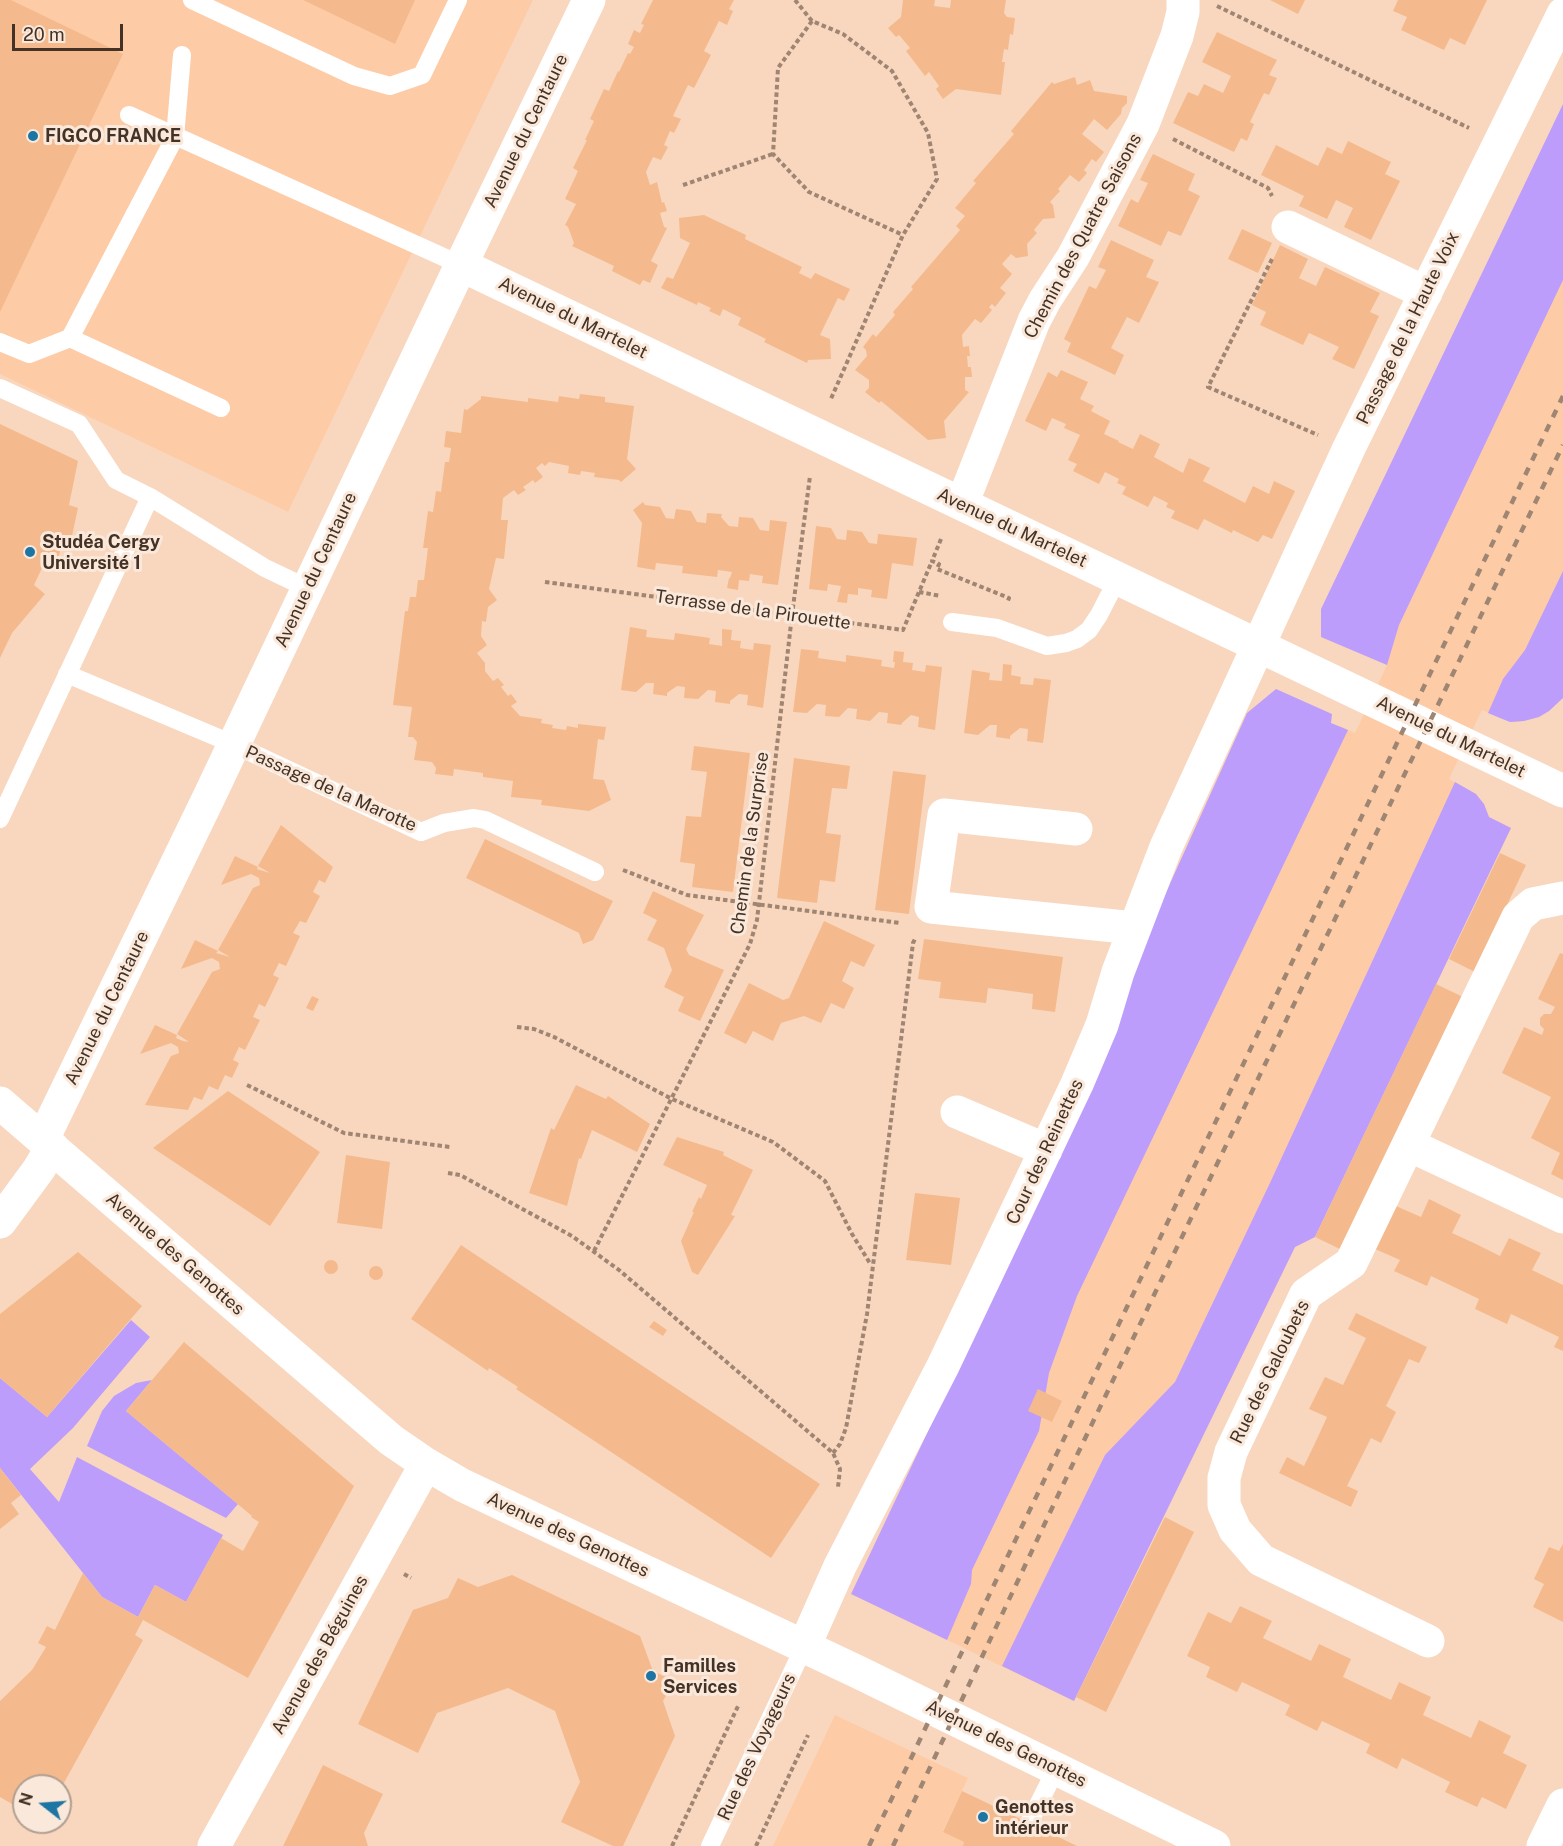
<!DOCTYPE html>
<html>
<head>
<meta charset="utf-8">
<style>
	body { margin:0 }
	#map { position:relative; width:1563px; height:1846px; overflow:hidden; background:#f9d7be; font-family:"Public Sans",sans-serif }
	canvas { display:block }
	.north { position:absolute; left:12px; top:1774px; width:60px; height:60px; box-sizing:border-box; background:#fae8db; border:2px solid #b19f92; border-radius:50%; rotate:287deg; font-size:16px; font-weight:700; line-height:24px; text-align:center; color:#433225 }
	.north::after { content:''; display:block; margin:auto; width:21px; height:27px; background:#1d75a4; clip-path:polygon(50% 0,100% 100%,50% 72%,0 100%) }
	.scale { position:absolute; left:12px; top:24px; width:111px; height:27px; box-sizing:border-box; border:3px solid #433225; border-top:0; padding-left:8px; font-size:18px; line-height:21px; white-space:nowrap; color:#433225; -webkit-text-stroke:4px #fae8db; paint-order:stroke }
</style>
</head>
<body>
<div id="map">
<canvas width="1563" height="1846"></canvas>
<div class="north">N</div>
<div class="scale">20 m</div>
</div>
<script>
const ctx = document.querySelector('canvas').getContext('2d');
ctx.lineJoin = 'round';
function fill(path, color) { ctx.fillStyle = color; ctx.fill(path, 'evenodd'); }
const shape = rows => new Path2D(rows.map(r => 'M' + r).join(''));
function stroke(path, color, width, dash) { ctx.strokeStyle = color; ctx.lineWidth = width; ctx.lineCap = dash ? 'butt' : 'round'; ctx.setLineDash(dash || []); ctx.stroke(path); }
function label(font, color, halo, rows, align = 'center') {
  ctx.font = font + ' "Public Sans",sans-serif'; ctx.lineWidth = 6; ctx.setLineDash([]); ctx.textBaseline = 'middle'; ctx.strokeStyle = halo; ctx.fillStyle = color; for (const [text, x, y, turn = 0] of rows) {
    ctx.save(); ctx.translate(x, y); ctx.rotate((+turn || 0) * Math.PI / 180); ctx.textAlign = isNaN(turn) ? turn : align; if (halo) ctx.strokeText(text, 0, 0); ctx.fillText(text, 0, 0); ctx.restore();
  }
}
fill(shape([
	[0,0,533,0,288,512,0,374],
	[1563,128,1563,698,1549,711,1539,717,1524,721,1510,722,1482,710,1449,779,1476,794,1484,804,1489,817,1511,828,1315,1237,1295,1247,1074,1701,864,1600,1340,726,1355,733,1387,665,1372,658],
	[835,1715,968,1778,943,1831,964,1842,963,1846,773,1846]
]), '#fdcca7');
fill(shape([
	[1563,104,1563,280,1399,625,1387,665,1321,637,1321,609],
	[1563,571,1563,698,1549,711,1539,717,1524,721,1510,722,1500,718,1488,713,1503,679,1525,650],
	[1276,689,1332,714,1331,723,1348,730,1077,1296,1049,1373,1039,1431,972,1570,971,1584,947,1640,851,1594,1095,1078,1159,908,1247,713],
	[1455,782,1476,794,1484,804,1489,817,1511,828,1315,1237,1295,1247,1074,1701,1002,1666,1105,1455,1175,1382,1269,1185],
	[131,1320,150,1337,73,1428,30,1469,59,1502,77,1457,223,1535,186,1602,155,1585,138,1617,102,1597,0,1468,0,1378,47,1417],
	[152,1380,126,1411,238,1504,226,1518,87,1446,102,1411,114,1396,136,1383]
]), '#bc9dfc');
fill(shape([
	[0,0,11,0,123,54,0,312],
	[303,0,415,0,395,44],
	[653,0,734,0,729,9,733,11,727,25,719,21,704,51,711,55,694,88,688,85,673,116,681,119,674,133,670,131,664,145,668,147,661,160,653,157,646,172,650,185,657,182,662,203,664,202,667,211,660,213,664,227,667,228,651,261,658,265,650,283,643,280,640,285,612,271,614,266,572,246,574,243,568,227,565,225,576,204,565,199,578,171,573,168,587,140,585,140,594,121,590,119,604,89,609,91,618,71,619,72,628,53,630,54,634,47,628,44,634,30,640,33,644,25,641,24],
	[903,0,935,0,934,6,950,8,951,0,1006,0,1004,13,1007,17,1015,18,1013,35,1010,34,1008,50,1004,49,1002,62,1005,62,1001,95,956,89,943,99,936,89,939,86,929,72,925,76,906,51,910,48,899,35,896,37,888,28,901,17],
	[1270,0,1305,0,1298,14],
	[1398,0,1487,0,1465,45,1450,38,1444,50,1401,30,1407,17,1393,11],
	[1217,32,1277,60,1269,75,1277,78,1269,95,1264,93,1250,122,1254,124,1247,141,1241,138,1234,152,1173,123,1188,92,1198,96,1204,84,1223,93,1231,76,1202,62],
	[1075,77,1077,85,1090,80,1094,91,1127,96,1127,103,1122,108,1121,114,1107,130,1094,119,1082,134,1104,152,1096,162,1092,159,1084,170,1087,173,1079,182,1070,175,1058,189,1060,191,1050,202,1053,205,1055,218,1043,219,1034,230,1037,233,1027,244,1028,256,1016,258,1011,254,1002,264,1012,274,1000,288,1006,293,995,307,992,304,989,307,992,310,981,323,975,319,962,335,963,347,969,346,970,356,967,356,968,367,971,367,972,377,965,377,965,390,969,392,944,421,946,438,928,440,881,401,879,403,865,392,869,388,869,380,855,370,867,356,866,350,863,347,873,334,876,337,895,315,893,312,913,289,911,287,960,230,956,226,965,216,955,208,976,183,973,181,1014,134,1011,131,1052,82,1054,84],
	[1348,141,1391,162,1385,174,1400,181,1371,240,1344,227,1353,208,1336,200,1327,219,1299,206,1304,196,1261,175,1276,145,1318,166,1327,147,1342,154],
	[1153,154,1195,174,1188,190,1200,196,1181,236,1168,231,1161,246,1118,226,1131,199,1138,203,1148,183,1140,180],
	[704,215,746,235,745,239,802,267,799,273,811,279,815,273,850,289,844,301,838,298,820,335,830,339,831,359,808,360,807,363,764,342,766,339,738,325,741,318,723,309,720,316,709,311,711,308,698,302,697,305,661,288,667,277,673,279,690,243,680,238,679,218],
	[1242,229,1272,243,1258,273,1228,259],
	[1111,240,1154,260,1146,277,1159,282,1139,323,1127,317,1111,348,1124,355,1115,375,1067,352,1071,343,1064,339,1089,286,1096,289,1106,270,1098,267],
	[1280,245,1308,259,1299,278,1316,286,1325,267,1380,293,1370,312,1379,316,1354,369,1332,359,1339,347,1309,333,1303,345,1260,325,1266,312,1252,305],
	[1061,370,1088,382,1080,399,1094,406,1091,411,1110,421,1104,434,1119,441,1118,442,1133,449,1140,434,1160,444,1154,457,1183,473,1189,458,1210,468,1203,481,1245,503,1253,486,1269,494,1274,481,1295,491,1272,539,1263,535,1258,542,1233,530,1232,533,1204,519,1198,530,1171,518,1175,511,1166,507,1168,503,1154,496,1148,507,1122,494,1126,487,1117,483,1119,479,1105,472,1099,484,1073,471,1077,464,1068,460,1080,435,1064,428,1066,424,1052,418,1046,431,1025,421,1048,372,1057,377],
	[580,394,605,397,605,402,634,406,627,459,636,469,621,482,619,480,594,477,595,473,581,471,580,475,568,473,569,466,549,462,545,466,542,463,536,468,543,477,535,483,533,480,523,487,526,490,518,495,514,490,503,498,501,520,508,520,504,559,496,558,489,589,497,600,488,607,486,622,482,621,481,636,487,645,477,653,485,663,485,671,493,681,498,678,504,685,501,687,508,696,511,694,517,702,511,706,520,716,542,719,541,723,553,725,552,728,566,730,567,726,578,728,578,724,606,727,604,740,598,739,593,779,604,780,611,800,589,811,541,805,542,800,511,797,513,781,483,777,483,773,454,769,453,776,435,774,436,768,432,762,414,760,417,742,413,737,408,737,412,707,393,705,405,611,408,611,410,597,416,597,418,580,424,580,428,548,423,548,428,511,433,512,436,491,441,492,445,462,449,462,451,448,444,447,446,431,461,433,464,409,467,410,481,399,481,396,528,402,528,398,558,402,559,396,579,399],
	[0,424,78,461,69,505,78,508,72,536,63,536,56,571,42,568,34,585,45,594,12,633,0,658],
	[643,502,645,505,660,507,666,518,674,519,676,509,691,511,697,522,706,523,707,513,722,514,721,517,729,526,738,527,739,517,753,518,760,530,769,531,770,520,787,522,778,585,762,583,763,576,750,574,749,581,739,580,738,590,727,588,729,578,730,578,732,572,718,570,717,577,682,573,683,566,656,563,655,570,637,567,642,523,633,510],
	[816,526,831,528,837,539,846,540,847,530,862,532,869,543,877,544,878,534,917,538,913,566,892,563,887,599,871,597,872,590,858,588,858,595,848,594,847,603,837,602,841,586,828,584,827,591,809,589],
	[630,627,647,630,646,637,674,640,675,633,710,638,709,644,722,646,722,629,732,630,731,640,741,641,740,648,753,650,754,643,771,645,763,708,747,705,748,695,739,694,730,701,730,704,715,702,716,691,708,690,698,699,684,698,685,687,677,686,667,693,667,696,653,694,654,683,646,683,636,692,621,690],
	[801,649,819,651,818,658,846,662,846,655,882,660,881,666,894,668,895,662,893,662,894,651,904,652,903,662,913,663,912,670,925,672,926,665,942,667,935,730,918,727,919,717,911,715,902,723,901,725,887,723,888,713,879,712,870,721,856,719,857,709,848,708,839,717,825,716,826,705,817,704,807,713,793,712],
	[1003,664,1012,665,1011,675,1021,677,1020,684,1033,685,1034,678,1051,680,1043,743,1027,741,1028,729,1020,728,1010,736,1010,739,996,737,997,725,990,725,978,735,964,733,972,670,990,673,989,680,1002,681],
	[694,746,750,753,733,892,692,887,695,864,680,862,686,816,701,817,704,794,707,772,691,770],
	[794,758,850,766,847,789,832,788,829,810,826,833,841,835,835,882,820,880,817,903,777,898],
	[893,771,926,775,909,914,875,910],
	[281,825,333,867,325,883,319,880,313,892,320,896,306,923,300,921,293,933,300,936,286,966,279,963,273,975,279,978,265,1007,259,1004,253,1017,260,1020,245,1050,239,1047,233,1060,239,1063,232,1078,225,1075,218,1090,209,1086,202,1100,194,1097,188,1110,145,1105,171,1056,179,1053,178,1047,171,1043,140,1054,155,1025,177,1035,176,1038,183,1041,189,1042,177,1034,212,972,220,969,219,962,212,958,181,969,195,940,218,951,216,953,230,957,218,950,253,888,260,885,259,878,251,874,221,885,235,856,258,867,257,869,270,873,258,866],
	[485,839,613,901,593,940,583,944,579,933,466,878],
	[1500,853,1526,865,1475,972,1449,959],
	[653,891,704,915,686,949,689,955,724,970,700,1021,678,1011,684,997,664,987,672,970,664,948,647,940,657,920,643,913],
	[824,921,875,945,864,967,851,961,842,981,854,988,844,1009,831,1003,821,1023,804,1016,781,1023,773,1041,753,1031,746,1044,724,1033,749,983,783,1000,789,998],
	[924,939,1063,957,1055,1012,1032,1009,1033,994,1011,991,988,988,986,1003,939,998,941,982,918,979],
	[1560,953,1563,954,1563,1180,1551,1174,1560,1153,1531,1138,1551,1097,1502,1073,1524,1027,1542,1035,1544,1029,1540,1025,1540,1018,1544,1014,1551,1014,1555,1007,1538,999],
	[1436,984,1463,997,1342,1250,1315,1237],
	[312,996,319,999,313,1011,306,1008],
	[576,1085,606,1099,608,1096,650,1124,637,1152,592,1130,581,1159,579,1158,567,1206,529,1193,551,1128,554,1130],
	[228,1091,320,1152,270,1226,153,1148],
	[677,1137,724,1152,723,1155,753,1170,731,1215,735,1216,698,1275,692,1272,681,1241,694,1212,692,1212,699,1197,701,1199,707,1185,663,1165],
	[346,1155,390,1162,382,1229,337,1223],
	[915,1193,960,1198,951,1265,906,1260],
	[1429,1199,1461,1215,1452,1233,1476,1244,1500,1256,1509,1238,1541,1253,1532,1270,1563,1285,1563,1351,1554,1347,1559,1337,1511,1314,1507,1324,1475,1309,1479,1299,1431,1276,1427,1286,1394,1271,1400,1260,1375,1249,1396,1206,1421,1217],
	[461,1245,820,1484,771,1558,516,1389,518,1387,489,1368,488,1371,411,1319],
	[78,1252,142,1306,47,1417,0,1378,0,1314],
	'324 1267a7 7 0 1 1 14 0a7 7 0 1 1-14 0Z',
	'369 1273a7 7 0 1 1 14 0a7 7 0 1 1-14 0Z',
	[1356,1313,1427,1347,1419,1363,1409,1359,1386,1406,1396,1412,1381,1443,1371,1438,1347,1486,1358,1491,1351,1507,1279,1473,1287,1457,1304,1466,1316,1441,1327,1417,1309,1409,1325,1377,1343,1385,1366,1338,1348,1329],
	[654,1321,667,1330,663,1336,649,1327],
	[184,1342,354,1486,248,1678,143,1620,135,1635,143,1640,60,1790,60,1786,24,1786,24,1811,0,1797,0,1701,32,1670,46,1647,38,1643,47,1626,55,1630,83,1573,102,1597,138,1617,155,1585,186,1602,221,1538,243,1551,259,1522,251,1517,252,1516,126,1411],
	[1038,1389,1062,1401,1052,1422,1028,1411],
	[0,1468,21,1495,11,1503,19,1514,0,1529],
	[1165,1517,1194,1532,1106,1712,1076,1697],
	[1563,1544,1563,1622,1533,1607,1544,1584,1534,1579,1549,1547,1559,1551],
	[512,1575,640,1636,653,1671,674,1681,663,1701,675,1736,623,1846,613,1846,561,1822,580,1782,555,1711,508,1688,437,1713,418,1753,358,1724,413,1610,448,1598,458,1578,478,1587],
	[1240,1606,1272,1621,1263,1638,1311,1661,1319,1644,1351,1659,1343,1677,1391,1700,1399,1682,1431,1697,1423,1715,1471,1738,1479,1720,1511,1736,1503,1753,1527,1765,1506,1809,1482,1797,1477,1807,1445,1792,1450,1782,1402,1758,1397,1769,1366,1753,1370,1744,1322,1721,1317,1731,1285,1715,1290,1705,1267,1694,1242,1682,1237,1692,1206,1677,1210,1667,1187,1656,1208,1612,1231,1623],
	[323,1765,383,1794,364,1833,368,1846,283,1846],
	[962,1791,1077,1846,963,1846,964,1842,943,1832]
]), '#f4ba8d');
stroke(shape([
	[795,0,812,21,843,34,892,71,928,133,937,179,903,235,830,401],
	[1217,6,1469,128],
	[812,21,778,68,773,154,809,192,903,235],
	[1173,139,1268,188,1272,196],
	[683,185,773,154],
	[1272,259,1208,387,1318,435],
	[941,539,932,561,939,564,937,569,1009,598,1007,603],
	[545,582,903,630,932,561],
	[919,592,941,596],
	[623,870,687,895,900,923],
	[517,1027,534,1029,554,1037,672,1099,773,1142,825,1181,852,1234,871,1265],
	[247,1085,344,1133,450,1147],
	[448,1173,460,1175,572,1236,619,1270,833,1453,840,1469,838,1487],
	[594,1251,750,944,757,920,792,615,810,476],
	[833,1453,840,1444,846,1428,867,1314,913,943,916,937],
	[404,1574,411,1578],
	[672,1846,739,1704],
	[756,1846,808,1735]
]), '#9f8572', 4, [4.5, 3]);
stroke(shape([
	[192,0,354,76,390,86,422,75,458,0],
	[182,55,175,137,70,338,221,408],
	[129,115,461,265],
	[0,342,29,354,70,338],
	[0,388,79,424,116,480,150,497,265,568,307,588],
	[952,622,997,628,1047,646,1066,643,1077,639,1089,630,1099,615,1118,578],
	[67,674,233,744,421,832,444,823,474,818,485,820,595,872],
	[0,819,150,497],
	[1029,1823,1056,1769],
	[710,1846,804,1647]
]), '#fff', 18);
stroke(shape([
	[1288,227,1426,293],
	[461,265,1563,791],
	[962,504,1034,321,1045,300,1073,257,1143,124,1177,36,1183,12,1183,0],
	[1076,829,944,815,931,907,1134,928],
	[957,1112,1046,1150],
	[43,1139,209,797,461,265,589,0],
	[1409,1145,1563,1217],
	[0,1222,39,1169,52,1147],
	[1428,1641,1261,1560,1235,1530,1224,1505,1224,1478,1231,1452,1306,1294,1351,1263,1518,917,1533,904,1563,898],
	[804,1647,840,1566,943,1366,1077,1084,1102,1025,1118,972,1166,847,1349,448,1563,14],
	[1543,1846,1563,1805]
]), '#fff', 33);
stroke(shape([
	[0,1103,391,1440,426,1464,462,1485,858,1672,1214,1846],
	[214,1846,426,1464]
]), '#fff', 33);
stroke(shape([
	[869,1846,1563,396],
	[893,1846,1078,1453,1563,445]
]), '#9f8673', 4.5, [8, 8]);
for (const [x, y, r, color] of [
	[33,136,6,"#1d75a4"],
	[30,552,6,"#1d75a4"],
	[651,1676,6,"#1d75a4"],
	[983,1817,6,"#1d75a4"]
]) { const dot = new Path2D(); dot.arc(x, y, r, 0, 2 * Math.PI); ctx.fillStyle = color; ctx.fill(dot); stroke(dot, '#fae8db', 2); }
label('18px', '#433225', '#fae8db', [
	["Avenue du Centaure",526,131,-64],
	["Chemin des Quatre Saisons",1083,236,-62],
	["Avenue du Martelet",573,318,26],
	["Passage de la Haute Voix",1408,328,-64],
	["Avenue du Martelet",1012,528,25],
	["Avenue du Centaure",316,570,-65],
	["Terrasse de la Pirouette",753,610,8],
	["Avenue du Martelet",1451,737,26],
	["Passage de la Marotte",331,789,24],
	["Chemin de la Surprise",750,843,-82],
	["Avenue du Centaure",107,1008,-64],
	["Cour des Reinettes",1045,1152,-65],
	["Avenue des Genottes",175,1254,41],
	["Rue des Galoubets",1270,1372,-64],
	["Avenue des Genottes",568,1535,25],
	["Avenue des Béguines",320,1655,-61],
	["Avenue des Genottes",1006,1744,26],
	["Rue des Voyageurs",757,1747,-65]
]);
label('bold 18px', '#433225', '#fae8db', [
	["FIGCO FRANCE",45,136],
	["Studéa Cergy",42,542],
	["Université 1",42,563],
	["Familles",663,1666],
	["Services",663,1687],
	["Genottes",995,1807],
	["intérieur",995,1828]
], 'left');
</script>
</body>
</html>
